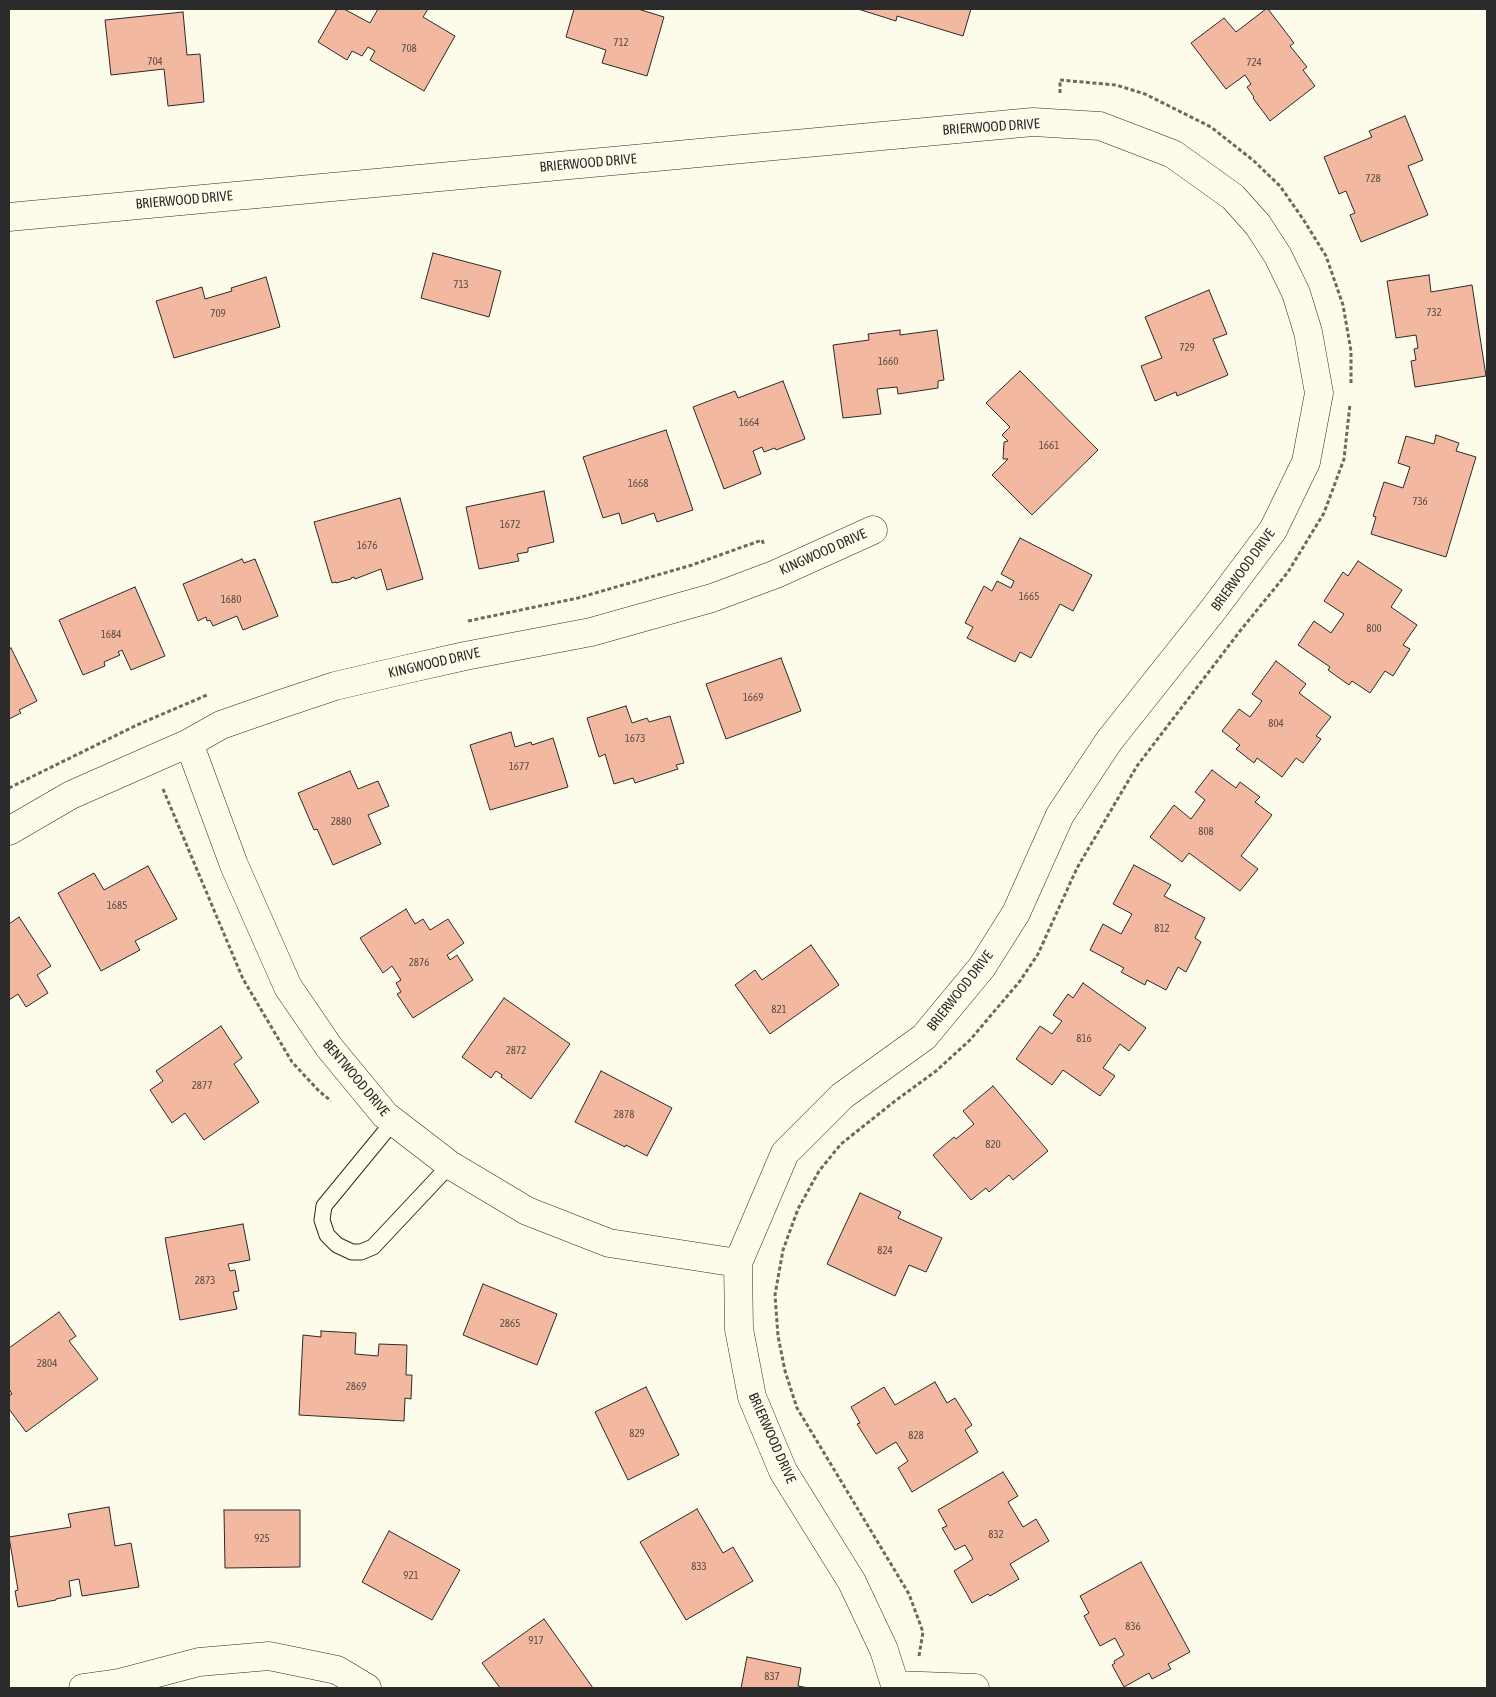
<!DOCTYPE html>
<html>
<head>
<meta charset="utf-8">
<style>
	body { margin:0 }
	#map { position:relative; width:1496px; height:1697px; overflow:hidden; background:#fdfbea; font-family:"Asap Condensed",sans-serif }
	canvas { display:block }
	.frame { position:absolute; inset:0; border:10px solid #2b2b2b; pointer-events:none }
</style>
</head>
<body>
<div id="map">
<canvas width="1496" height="1697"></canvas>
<div class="frame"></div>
</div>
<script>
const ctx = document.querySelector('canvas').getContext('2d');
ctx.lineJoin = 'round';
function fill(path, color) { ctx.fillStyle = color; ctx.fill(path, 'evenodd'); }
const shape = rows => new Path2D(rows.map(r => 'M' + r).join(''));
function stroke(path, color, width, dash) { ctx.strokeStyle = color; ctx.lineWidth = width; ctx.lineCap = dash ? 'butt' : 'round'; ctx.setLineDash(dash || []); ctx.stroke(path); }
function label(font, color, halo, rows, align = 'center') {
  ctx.font = font + ' "Asap Condensed",sans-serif'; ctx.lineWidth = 4; ctx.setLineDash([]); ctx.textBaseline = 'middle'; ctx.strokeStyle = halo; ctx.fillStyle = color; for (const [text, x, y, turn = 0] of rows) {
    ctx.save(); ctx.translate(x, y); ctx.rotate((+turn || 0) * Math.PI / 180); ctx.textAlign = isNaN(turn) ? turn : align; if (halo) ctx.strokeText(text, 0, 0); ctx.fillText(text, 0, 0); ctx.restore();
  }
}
const building = shape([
	[337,9,344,9,370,23,378,9,428,9,423,17,455,36,424,91,370,60,375,51,368,47,362,56,352,51,347,60,318,42,337,9],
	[574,9,638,9,664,17,647,76,602,63,606,50,566,37,574,9],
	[858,9,971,9,963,36,897,16,896,21,858,9],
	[1266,9,1268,9,1294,43,1290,46,1307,67,1303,70,1315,86,1270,121,1253,98,1254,97,1247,87,1251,84,1245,75,1226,89,1191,43,1224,18,1236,32,1266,9],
	[183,12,187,55,200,54,204,102,168,106,164,69,111,75,105,20,183,12],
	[1405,116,1423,160,1408,166,1428,215,1361,242,1350,215,1355,213,1346,191,1339,194,1324,157,1372,137,1369,131,1405,116],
	[433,253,501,271,489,317,421,298,433,253],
	[1429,275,1431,292,1472,285,1486,376,1415,387,1411,361,1416,360,1414,349,1418,348,1416,335,1396,338,1387,281,1429,275],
	[266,277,280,327,174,358,156,301,202,287,205,299,232,291,231,288,266,277],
	[1209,290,1227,334,1213,339,1228,375,1177,396,1176,392,1155,401,1141,366,1162,358,1145,317,1209,290],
	[900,330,900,335,937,330,944,380,938,381,938,388,898,394,897,387,877,389,881,414,843,418,833,345,869,340,868,334,900,330],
	[1020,371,1098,450,1032,515,992,475,1008,459,1003,459,1004,442,1008,441,1002,435,1010,427,986,403,1020,371],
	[783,381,805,439,776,450,775,448,764,452,762,447,753,451,761,474,724,489,693,407,735,391,738,398,783,381],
	[666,430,693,510,657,522,654,513,622,524,619,513,603,518,583,457,666,430],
	[1436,435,1459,443,1456,451,1476,457,1446,557,1371,534,1376,517,1373,516,1384,482,1403,488,1410,467,1398,463,1406,436,1434,444,1436,435],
	[544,491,554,542,528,548,528,552,517,554,519,561,479,569,466,507,544,491],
	[400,498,423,579,387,590,381,569,355,579,354,577,351,578,351,579,336,583,336,582,332,583,314,522,400,498],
	[1020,538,1092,575,1073,611,1060,604,1031,658,1020,652,1015,662,967,638,973,627,965,623,984,586,992,591,997,581,1011,588,1014,581,1001,574,1020,538],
	[242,559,244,563,255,559,278,616,243,630,237,616,213,626,210,620,207,621,206,617,198,621,183,584,242,559],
	[1358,561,1402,590,1391,607,1417,625,1403,645,1410,649,1393,676,1385,671,1370,693,1352,681,1349,685,1328,670,1330,667,1298,645,1314,621,1331,633,1344,614,1324,601,1343,572,1348,576,1358,561],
	[135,587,165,656,131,670,122,650,118,652,120,655,104,662,105,666,83,675,59,620,135,587],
	[11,648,37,701,19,710,21,713,9,719,9,649,11,648],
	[781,658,801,711,726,739,706,684,781,658],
	[1276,661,1306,684,1299,693,1331,717,1316,736,1321,739,1303,763,1296,758,1282,777,1257,758,1254,763,1236,749,1240,745,1222,731,1239,709,1250,717,1262,701,1252,694,1276,661],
	[626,706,632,723,647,718,649,722,670,716,684,763,676,765,678,769,635,783,633,778,614,784,605,754,599,757,587,718,626,706],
	[511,732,515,747,531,742,532,745,553,738,568,787,490,810,470,745,511,732],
	[1212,770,1236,788,1240,782,1260,797,1255,802,1272,815,1241,856,1258,869,1240,891,1189,853,1182,862,1150,837,1174,805,1191,819,1205,800,1195,792,1212,770],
	[350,771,358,789,378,781,389,806,368,815,381,844,333,865,317,829,314,830,298,793,350,771],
	[1134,865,1171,885,1164,896,1205,918,1195,938,1201,942,1186,972,1178,967,1166,990,1147,980,1145,985,1121,972,1124,968,1090,950,1103,924,1121,934,1132,914,1113,904,1134,865],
	[148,866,177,919,135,941,140,950,101,971,58,893,94,873,104,890,148,866],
	[406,909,415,924,423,919,430,930,448,919,464,943,447,955,450,960,457,955,473,980,413,1018,397,994,401,992,396,983,401,980,392,966,383,973,360,938,406,909],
	[19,917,51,966,37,975,48,993,26,1007,18,994,9,1000,9,924,19,917],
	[811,945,839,985,770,1034,735,985,755,970,762,980,811,945],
	[1083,983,1146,1028,1129,1051,1120,1044,1103,1068,1115,1076,1100,1096,1063,1070,1052,1085,1016,1059,1040,1026,1052,1034,1062,1021,1053,1015,1068,994,1073,998,1083,983],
	[504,998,570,1044,531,1099,501,1077,502,1075,496,1071,491,1078,462,1057,504,998],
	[221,1026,242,1058,234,1064,259,1102,204,1140,185,1113,172,1123,150,1090,163,1081,156,1071,221,1026],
	[601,1071,672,1108,647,1156,626,1145,625,1147,575,1122,601,1071],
	[993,1086,1048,1151,1013,1180,1009,1175,989,1192,986,1188,971,1200,933,1155,954,1137,956,1139,974,1124,963,1111,993,1086],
	[860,1193,901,1212,898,1218,942,1238,926,1272,909,1265,895,1296,827,1264,860,1193],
	[243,1224,250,1260,228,1264,230,1271,235,1270,239,1291,233,1292,237,1309,180,1320,165,1238,243,1224],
	[483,1284,557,1314,537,1365,463,1335,483,1284],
	[59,1312,76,1336,69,1341,98,1379,26,1432,9,1409,9,1396,12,1394,9,1389,9,1348,59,1312],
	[321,1331,356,1333,355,1354,378,1356,379,1344,407,1345,406,1375,412,1375,411,1399,405,1398,404,1421,299,1415,303,1335,321,1337,321,1331],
	[935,1382,947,1403,955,1398,972,1425,965,1430,978,1452,912,1492,898,1468,908,1461,896,1442,876,1454,857,1424,860,1423,851,1407,884,1387,895,1405,935,1382],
	[646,1387,679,1455,628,1480,595,1412,646,1387],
	[1003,1472,1018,1496,1008,1502,1023,1527,1036,1519,1049,1541,1010,1564,1019,1579,990,1596,988,1594,972,1603,954,1571,973,1559,965,1545,955,1550,942,1528,947,1526,938,1510,1003,1472],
	[109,1507,115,1546,131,1543,139,1587,82,1596,79,1579,69,1581,71,1596,56,1599,56,1600,18,1607,15,1591,18,1590,9,1537,71,1527,68,1514,109,1507],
	[697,1509,723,1553,733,1547,753,1581,686,1620,640,1542,697,1509],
	[224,1510,300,1510,300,1567,225,1568,224,1510],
	[389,1531,460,1570,432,1620,362,1582,389,1531],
	[1141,1562,1190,1652,1168,1664,1171,1669,1152,1679,1149,1673,1124,1687,1112,1665,1115,1663,1114,1661,1124,1655,1115,1638,1100,1646,1084,1616,1089,1613,1080,1596,1141,1562],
	[544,1619,593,1688,500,1688,482,1663,544,1619],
	[747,1657,801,1668,798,1686,809,1688,741,1688,747,1657]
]);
fill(building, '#f2b8a0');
stroke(building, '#2b2b2b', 1);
const lane = shape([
	[393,1122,324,1206,322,1220,327,1235,337,1245,352,1252,361,1252,373,1247,450,1165]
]);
const street = shape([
	[9,217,1033,122,1100,126,1173,154,1233,197,1258,225,1278,256,1296,293,1308,332,1319,393,1306,462,1273,530,1213,610,1109,741,1060,815,1016,913,982,967,924,1037,842,1096,785,1153,738,1263,739,1329,752,1397,783,1471,852,1582,884,1650,896,1688],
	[189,743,234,865,288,987,329,1047,385,1115,450,1165,527,1211,609,1243,738,1263],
	[9,831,71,795,189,743,221,725,284,703,335,686,403,670,465,656,591,632,712,598,776,574,873,530],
	[896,1685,975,1688],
	[83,1688,119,1683,199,1662,269,1656,337,1670,367,1688]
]);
stroke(lane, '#2b2b2b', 17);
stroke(street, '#2b2b2b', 29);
stroke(shape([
	[1060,93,1060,80,1116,85,1145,94,1211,127,1254,161,1280,186,1303,219,1326,256,1343,305,1351,351,1351,383],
	[468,621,578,598,692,565,762,540,764,545],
	[9,788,137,725,207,695],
	[163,789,243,979,292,1062,319,1091,331,1101],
	[919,1656,923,1632,909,1594,797,1408,785,1371,778,1336,775,1295,783,1250,798,1209,819,1171,841,1144,895,1101,936,1071,970,1040,1020,981,1038,954,1077,868,1137,766,1240,631,1288,572,1324,513,1344,459,1350,404]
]), '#6a6964', 3, [4, 2.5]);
stroke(lane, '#fdfbea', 15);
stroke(street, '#fdfbea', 28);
label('11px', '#5d4e48', null, [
	["712",621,43],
	["708",409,49],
	["704",155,62],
	["724",1254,63],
	["728",1373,179],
	["713",461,285],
	["732",1434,313],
	["709",218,314],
	["729",1187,348],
	["1660",888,362],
	["1664",749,423],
	["1661",1049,446],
	["1668",638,484],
	["736",1420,502],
	["1672",510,525],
	["1676",367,546],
	["1665",1029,597],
	["1680",231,600],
	["800",1374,629],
	["1684",111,635],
	["1669",753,698],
	["804",1276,724],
	["1673",635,739],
	["1677",519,767],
	["2880",341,822],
	["808",1206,832],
	["1685",117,906],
	["812",1162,929],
	["2876",419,963],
	["821",779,1010],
	["816",1084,1039],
	["2872",516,1051],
	["2877",202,1086],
	["2878",624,1115],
	["820",993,1145],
	["824",885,1251],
	["2873",205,1281],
	["2865",510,1324],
	["2804",47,1364],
	["2869",356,1387],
	["829",637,1434],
	["828",916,1436],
	["832",996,1535],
	["925",262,1539],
	["833",699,1567],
	["921",411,1576],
	["836",1133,1627],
	["917",536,1641],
	["837",772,1677]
]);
label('14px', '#2b2b2b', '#fdfbea', [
	["BRIERWOOD DRIVE",991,127,-4],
	["BRIERWOOD DRIVE",588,163,-5],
	["BRIERWOOD DRIVE",184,200,-5],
	["KINGWOOD DRIVE",823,552,-24],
	["BRIERWOOD DRIVE",1243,570,-54],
	["KINGWOOD DRIVE",434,663,-13],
	["BRIERWOOD DRIVE",960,991,-52],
	["BENTWOOD DRIVE",356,1078,50],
	["BRIERWOOD DRIVE",772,1438,66]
]);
</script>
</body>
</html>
